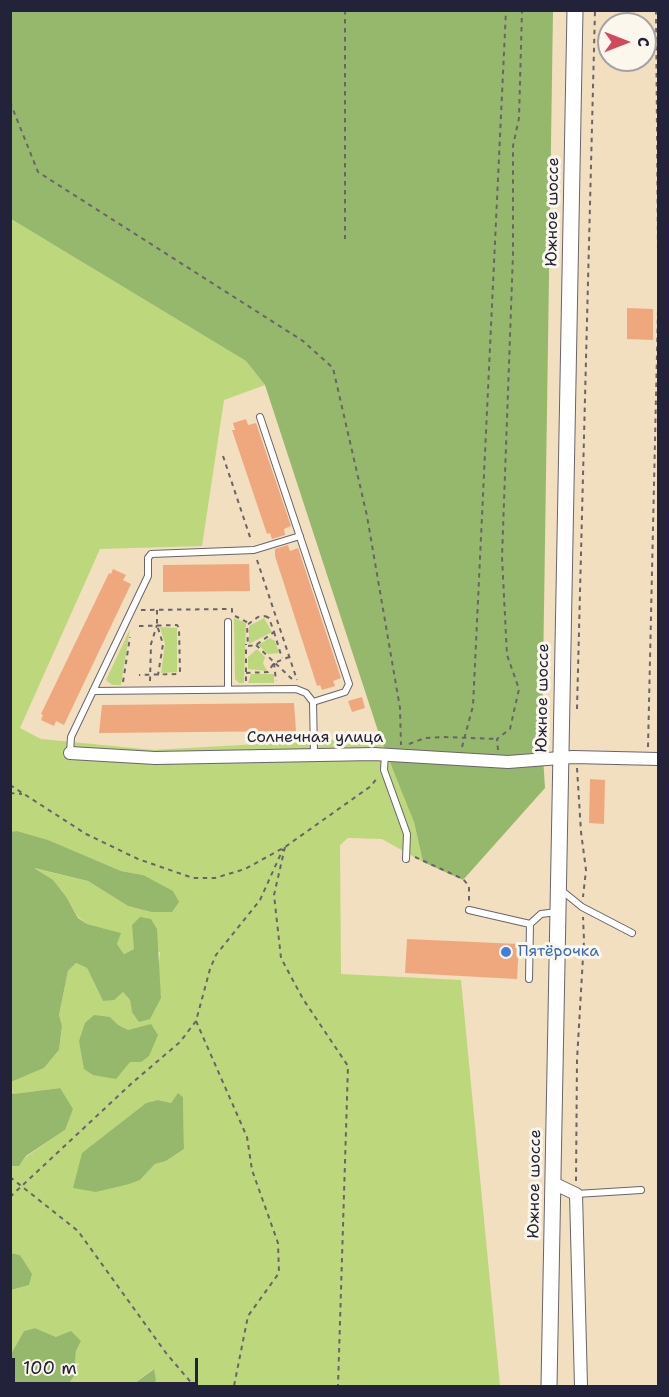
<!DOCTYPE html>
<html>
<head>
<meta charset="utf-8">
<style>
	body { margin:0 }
	#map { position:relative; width:669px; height:1397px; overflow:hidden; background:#f1dfc0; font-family:"Shantell Sans",sans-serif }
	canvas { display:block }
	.frame { position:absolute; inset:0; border:12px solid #22223b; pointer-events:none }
	.north { position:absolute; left:597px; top:12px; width:60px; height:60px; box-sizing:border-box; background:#fbf7ec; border:2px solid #a4a2a5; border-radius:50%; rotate:90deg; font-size:16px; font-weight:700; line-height:24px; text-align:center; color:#22223b }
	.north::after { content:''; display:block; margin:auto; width:21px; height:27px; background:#d1495b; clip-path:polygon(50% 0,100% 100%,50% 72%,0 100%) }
	.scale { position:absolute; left:12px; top:1358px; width:186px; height:27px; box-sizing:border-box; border:3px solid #22223b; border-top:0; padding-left:8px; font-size:18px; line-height:21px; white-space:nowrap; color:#22223b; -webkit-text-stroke:4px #fbf7ec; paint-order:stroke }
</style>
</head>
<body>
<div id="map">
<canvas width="669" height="1397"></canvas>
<div class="frame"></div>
<div class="north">С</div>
<div class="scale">100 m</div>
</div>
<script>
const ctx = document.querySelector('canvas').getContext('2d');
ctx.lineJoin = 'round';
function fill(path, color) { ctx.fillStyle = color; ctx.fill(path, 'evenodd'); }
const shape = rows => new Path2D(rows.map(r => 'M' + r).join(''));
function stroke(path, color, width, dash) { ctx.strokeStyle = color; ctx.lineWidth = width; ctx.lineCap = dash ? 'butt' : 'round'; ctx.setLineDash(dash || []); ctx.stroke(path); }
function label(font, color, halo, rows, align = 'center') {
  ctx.font = font + ' "Shantell Sans",sans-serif'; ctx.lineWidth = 6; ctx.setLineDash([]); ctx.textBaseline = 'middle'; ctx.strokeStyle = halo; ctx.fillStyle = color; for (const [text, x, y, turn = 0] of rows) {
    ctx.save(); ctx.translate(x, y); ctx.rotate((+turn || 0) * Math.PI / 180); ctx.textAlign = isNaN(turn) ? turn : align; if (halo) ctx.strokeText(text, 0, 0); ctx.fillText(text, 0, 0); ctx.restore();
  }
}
fill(shape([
	[11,219,246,361,265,385,224,400,202,546,100,549,20,728,41,739,154,750,380,737,400,782,414,822,423,862,382,839,348,838,340,845,341,974,461,980,500,1386,154,1386,156,1380,153,1369,131,1386,67,1386,74,1376,76,1351,81,1341,56,1337,35,1328,24,1331,11,1354,11,1290,29,1285,20,1255,11,1253,11,1166,19,1166,26,1157,65,1130,60,1088,13,1094,11,1082,44,1068,59,1050,62,1027,59,1015,68,971,76,963,87,968,103,1001,123,992,130,1000,132,1012,161,998,158,974,160,952,134,949,124,954,117,944,120,933,87,924,78,917,67,898,32,868,88,881,128,906,151,912,172,912,143,875,121,871,47,840,17,831,11,832],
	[178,1094,183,1097,184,1149,166,1161,155,1164,140,1180,96,1192,83,1153,146,1103,158,1100,171,1103],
	[234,618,246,623,244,683,239,683,235,679],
	[264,618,272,632,249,644,249,626],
	[160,627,177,628,177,672,161,673,165,644],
	[130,629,121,685,112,685,106,680],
	[270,638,275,641,279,653,268,654,258,645],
	[257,649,265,657,263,663,267,671,248,669,248,657],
	[251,674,274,674,274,683,248,683]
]), '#bdd77c');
fill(shape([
	[10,11,553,11,542,741,545,788,463,880,423,862,414,822,380,737,265,385,246,361,11,219],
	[17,831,48,840,121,871,143,875,173,891,179,902,172,912,151,912,128,906,88,881,34,868,53,880,67,898,78,918,87,924,121,933,117,944,124,954,134,949,132,925,140,917,151,919,157,929,161,998,150,1019,139,1022,132,1012,130,1000,123,992,114,1000,103,1001,87,968,76,963,68,971,59,1015,62,1026,59,1050,44,1068,11,1082,10,832],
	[94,1015,110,1017,118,1025,128,1030,151,1024,158,1035,149,1056,141,1062,130,1062,116,1079,93,1075,84,1069,79,1041,85,1023],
	[60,1088,73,1109,65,1130,26,1156,19,1166,11,1166,11,1091,13,1094],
	[178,1093,183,1097,184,1149,166,1161,155,1164,140,1180,129,1184,96,1192,73,1188,82,1153,146,1103,158,1100,171,1103],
	[11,1253,20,1255,32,1274,29,1285,11,1290],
	[35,1328,56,1337,71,1331,81,1341,76,1351,74,1376,67,1386,11,1386,11,1354,24,1331],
	[154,1369,156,1380,154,1386,131,1386]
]), '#96b86c');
fill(shape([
	[627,308,653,309,653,340,627,339],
	[246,419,248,425,256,423,291,526,284,529,285,535,272,539,270,533,267,534,232,430,235,430,233,423],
	[288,545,290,551,298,548,341,678,333,681,335,686,322,690,320,685,317,686,275,556,275,549],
	[249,564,250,591,163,592,163,565],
	[113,569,126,575,123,580,131,584,64,725,56,721,54,726,41,720,43,715,41,714,109,573,111,574],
	[362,697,365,708,352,712,348,701],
	[294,703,296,731,99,733,102,705],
	[590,779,605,780,604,824,589,823],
	[407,939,519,944,517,979,405,973]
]), '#efa87e');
const service = shape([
	[260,417,349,684,345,692,313,702],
	[228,622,228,689],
	[93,691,296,689,306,693,313,702,314,753],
	[70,753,71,737,148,576,148,558,151,554,254,550,300,536],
	[385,754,384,770,407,834,406,859],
	[561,890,582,907,632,933],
	[469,910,530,924],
	[529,979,530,924,541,914,557,912],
	[576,1194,641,1190]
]);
const minor = shape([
	[70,753,155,758,374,754,508,762,573,757,658,759],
	[553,1183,576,1194,581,1386]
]);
const tertiary = shape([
	[549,1386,575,10]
]);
stroke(service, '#6a646a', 8);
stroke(minor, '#6a646a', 14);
stroke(tertiary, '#6a646a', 17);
stroke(shape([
	[345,10,345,239],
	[656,10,658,255],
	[10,102,38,172,303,341,333,368,367,516,400,708,401,745],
	[223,456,251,540],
	[257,560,297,680],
	[141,610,232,609,232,614],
	[157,610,157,625,163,644,158,675],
	[235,616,249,623],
	[265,616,269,618,274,632,256,645,248,646,247,625,258,617,265,616],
	[139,626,177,625,179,628,180,672,177,674,139,675],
	[274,632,282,658],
	[256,645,293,680],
	[274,663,276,681],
	[246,673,268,672,274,663,289,657],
	[150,681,151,644,157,625],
	[246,681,246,644],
	[123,682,130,637],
	[577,709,595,10],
	[409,744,425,738,443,737,497,739],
	[462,747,473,706,506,10],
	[648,747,658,310],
	[498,750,497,739,510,729,519,689,507,655,502,557,513,254,513,146,519,118,522,10],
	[577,768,581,832,586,870,583,897],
	[10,785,86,834,138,859,193,878,215,878,245,869,285,847,371,786,377,778],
	[10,793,22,794],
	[285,847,274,895,281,958,303,999,348,1066,338,1386],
	[415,857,463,879,469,886,469,902],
	[196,1021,247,1137,252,1170,278,1243,279,1273,248,1316,234,1386],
	[10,1177,78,1231,166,1353,194,1386],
	[576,1181,577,1060,584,940,583,917],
	[10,1197,132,1083,180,1042,196,1021,210,969,216,955,260,900,283,849]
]), '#6a646a', 2, [4.5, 4.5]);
stroke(service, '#fff', 6);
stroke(minor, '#fff', 12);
stroke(tertiary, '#fff', 15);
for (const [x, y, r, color] of [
	[506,952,6,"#3f7fe0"]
]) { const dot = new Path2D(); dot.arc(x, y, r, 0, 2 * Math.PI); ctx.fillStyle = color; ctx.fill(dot); stroke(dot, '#fbf7ec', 2); }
label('16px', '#22223b', '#fbf7ec', [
	["Южное шоссе",553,212,-89],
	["Южное шоссе",543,698,-89],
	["Солнечная улица",315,738],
	["Южное шоссе",535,1184,-89]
]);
label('16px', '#366cbe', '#fbf7ec', [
	["Пятёрочка",518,952]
], 'left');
</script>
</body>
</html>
